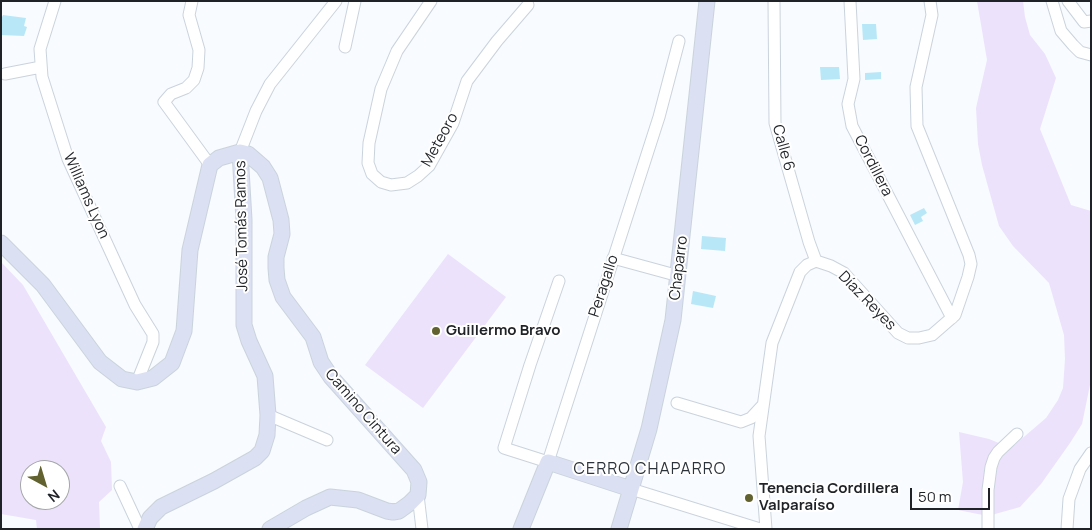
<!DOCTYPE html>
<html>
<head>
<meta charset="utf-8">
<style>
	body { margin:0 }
	#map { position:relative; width:1092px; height:530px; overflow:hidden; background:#f8fbff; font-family:Manrope,sans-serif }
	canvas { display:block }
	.frame { position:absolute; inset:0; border:2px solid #1f2226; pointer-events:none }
	.north { position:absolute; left:20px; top:460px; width:50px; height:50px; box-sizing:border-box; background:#fff; border:1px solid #a5a7a8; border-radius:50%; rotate:141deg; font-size:14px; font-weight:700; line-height:20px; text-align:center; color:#1f2226 }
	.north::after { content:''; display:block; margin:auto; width:18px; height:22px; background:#61622f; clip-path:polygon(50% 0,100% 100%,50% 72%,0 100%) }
	.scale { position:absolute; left:910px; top:488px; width:80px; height:22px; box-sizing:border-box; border:2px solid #1f2226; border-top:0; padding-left:6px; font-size:15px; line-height:18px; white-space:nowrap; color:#1f2226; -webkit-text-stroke:4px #fff; paint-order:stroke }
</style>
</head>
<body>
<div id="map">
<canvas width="1092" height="530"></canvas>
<div class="frame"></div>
<div class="north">N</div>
<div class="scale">50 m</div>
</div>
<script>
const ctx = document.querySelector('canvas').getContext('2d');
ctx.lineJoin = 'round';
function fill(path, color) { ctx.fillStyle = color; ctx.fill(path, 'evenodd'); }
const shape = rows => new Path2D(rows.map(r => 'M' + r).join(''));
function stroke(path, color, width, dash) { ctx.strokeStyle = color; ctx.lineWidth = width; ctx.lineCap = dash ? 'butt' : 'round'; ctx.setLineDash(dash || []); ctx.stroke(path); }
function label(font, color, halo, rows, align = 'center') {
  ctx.font = font + ' Manrope,sans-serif'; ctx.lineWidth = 4; ctx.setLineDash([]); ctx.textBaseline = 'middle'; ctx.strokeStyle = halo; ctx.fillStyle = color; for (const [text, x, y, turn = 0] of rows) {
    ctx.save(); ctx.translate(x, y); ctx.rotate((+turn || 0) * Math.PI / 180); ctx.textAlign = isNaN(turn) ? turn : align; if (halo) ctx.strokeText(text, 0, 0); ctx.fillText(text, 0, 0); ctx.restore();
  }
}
fill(shape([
	[977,1,1023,1,1025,17,1030,35,1045,54,1056,78,1040,129,1071,205,1091,211,1091,380,1082,424,1070,443,1041,484,1020,507,988,516,958,510,963,482,959,432,989,439,1011,448,1046,418,1058,400,1063,388,1065,359,1064,335,1049,283,1013,246,999,226,982,165,978,144,976,108,987,60],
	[448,254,506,297,423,408,365,365],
	[1,262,23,285,106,427,101,441,111,462,112,490,99,502,100,529,37,529,36,520,1,514],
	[30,470,60,470,60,500,30,500]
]), '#ece2fc');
fill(shape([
	[3,15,26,18,24,26,27,27,24,36,1,35,1,19],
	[862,24,876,24,877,39,863,40],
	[820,67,839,67,840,79,821,80],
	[881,72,881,79,865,80,865,73],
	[924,208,927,213,921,217,923,221,915,225,910,215],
	[702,236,726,238,725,251,701,249],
	[693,291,716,296,713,308,691,304]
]), '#b8e8f7');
const street = shape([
	[55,1,40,49,42,77,68,159,135,305,153,334,153,342,137,382],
	[192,1,189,15,199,50,198,68,194,80,186,88,171,94,164,102,210,165],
	[431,1,397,51,381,89,369,143,368,163,372,174,381,182,391,185,407,183,418,176,429,166,453,123,467,81,497,41,528,5],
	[774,1,775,123,809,242,816,261],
	[850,1,854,79,848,104,852,126,952,318],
	[1052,1,1061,31,1073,45,1080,52,1091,55],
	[1068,1,1084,22,1091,21],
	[345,47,355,1],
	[5,74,41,67],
	[240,152,256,111,270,84,336,1],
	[613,258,679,276],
	[559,281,530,365,504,448,548,462,659,117,679,41],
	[677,403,741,422,751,418,763,405],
	[268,415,327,440],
	[120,486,140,529],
	[631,489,760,529],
	[418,495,422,529],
	[766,529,759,436,772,343,800,272,807,265,816,261,831,266,844,273,898,333,908,338,919,338,932,335,955,315,968,277,971,264,969,255,917,126,916,87,932,15,930,1],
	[988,529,988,490,991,467,994,458,998,452,1017,434],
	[1067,529,1069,499,1080,469,1091,453]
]);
const secondary = shape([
	[1,243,43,285,100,362,122,379,137,382,153,378,172,363,184,331,190,250,210,165,219,158,240,152,248,154,263,167,270,178,281,220,282,234,276,257,276,268,277,280,283,297,313,337,321,362,331,377,414,470,419,482,418,495,410,503,399,511,393,512,387,511,358,500,330,497,306,508,270,529],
	[145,529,150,518,161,507,214,481,255,458,262,451,267,435,268,415,265,376,249,341,244,325,244,220,240,152],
	[521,529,548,462,631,489],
	[619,529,649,429,673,320,707,1]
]);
stroke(street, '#cad3dc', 13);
stroke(secondary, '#cad3dc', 17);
stroke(street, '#fff', 11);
stroke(secondary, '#dce0f3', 15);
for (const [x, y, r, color] of [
	[436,331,5,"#61622f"],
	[749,498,5,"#61622f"]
]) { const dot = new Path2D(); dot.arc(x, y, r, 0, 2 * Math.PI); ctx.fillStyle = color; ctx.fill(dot); stroke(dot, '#fff', 2); }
label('15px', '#1f2226', '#fff', [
	["Meteoro",440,140,-61],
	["Calle 6",783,148,75],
	["Cordillera",873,166,63],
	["Williams Lyon",86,196,66],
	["José Tomás Ramos",242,226,-91],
	["Chaparro",679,268,-83],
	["Peragallo",604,286,-72],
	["Díaz Reyes",867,301,46],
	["Camino Cintura",363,412,49]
]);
label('bold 15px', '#1f2226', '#fff', [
	["Guillermo Bravo",446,331],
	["Tenencia Cordillera",759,489],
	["Valparaíso",759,506]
], 'left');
ctx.letterSpacing = '1px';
label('16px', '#2c333a', '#fff', [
	["CERRO CHAPARRO",650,470]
]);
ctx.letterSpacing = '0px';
</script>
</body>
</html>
